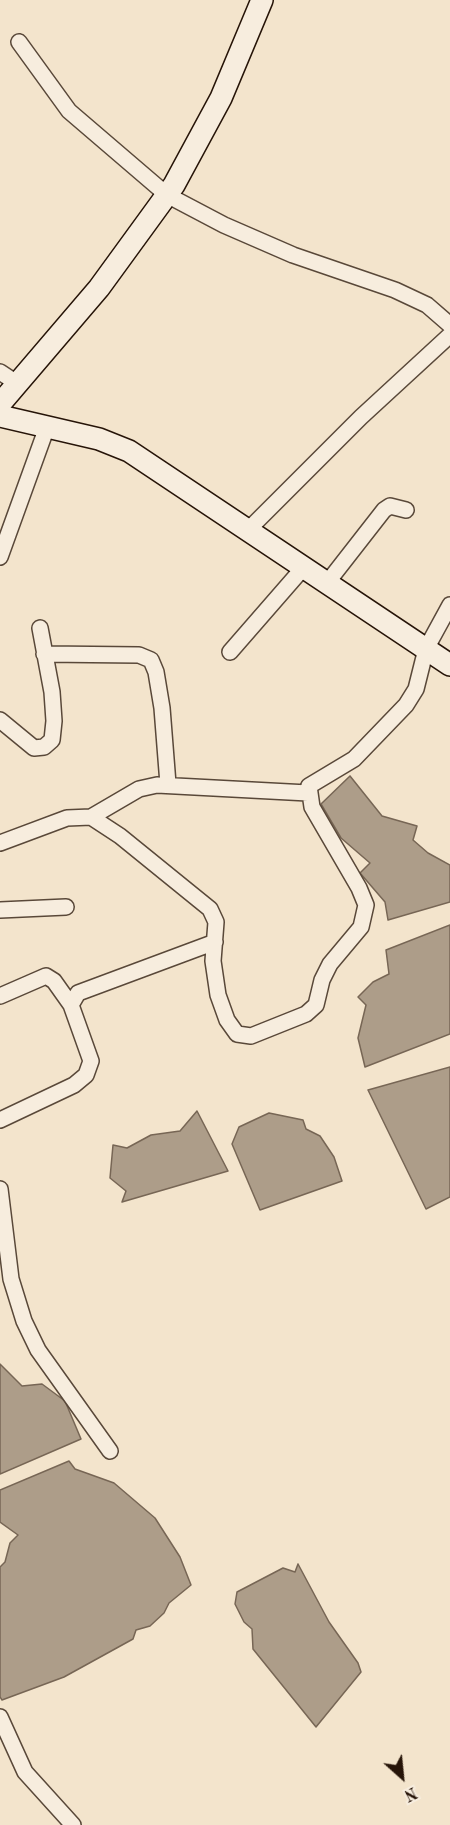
<!DOCTYPE html>
<html>
<head>
<meta charset="utf-8">
<style>
	body { margin:0 }
	#map { position:relative; width:450px; height:1825px; overflow:hidden; background:#f3e4cc; font-family:"Old Standard TT",serif }
	canvas { display:block }
	.north { position:absolute; left:372px; top:1747px; width:60px; height:60px; -webkit-text-stroke:4px #f7edde; paint-order:stroke; rotate:153deg; font-size:16px; font-weight:700; line-height:24px; text-align:center; color:#261408 }
	.north::after { content:''; display:block; margin:auto; width:21px; height:27px; background:#261408; clip-path:polygon(50% 0,100% 100%,50% 72%,0 100%) }
</style>
</head>
<body>
<div id="map">
<canvas width="450" height="1825"></canvas>
<div class="north">N</div>
</div>
<script>
const ctx = document.querySelector('canvas').getContext('2d');
ctx.lineJoin = 'round';
function fill(path, color) { ctx.fillStyle = color; ctx.fill(path, 'evenodd'); }
const shape = rows => new Path2D(rows.map(r => 'M' + r).join(''));
function stroke(path, color, width, dash) { ctx.strokeStyle = color; ctx.lineWidth = width; ctx.lineCap = dash ? 'butt' : 'round'; ctx.setLineDash(dash || []); ctx.stroke(path); }
const water = shape([
	[350,776,382,816,417,826,413,840,428,853,450,865,450,902,388,920,385,902,360,873,370,863,341,838,321,804,350,776],
	[450,925,450,1034,365,1067,358,1038,366,1005,358,997,373,982,389,974,386,950,450,925],
	[450,1067,450,1197,426,1209,368,1090,450,1067],
	[197,1111,228,1171,122,1202,126,1191,110,1178,113,1145,127,1148,151,1135,180,1131,197,1111],
	[269,1113,303,1120,306,1129,320,1136,334,1157,342,1181,260,1210,232,1144,239,1127,269,1113],
	[0,1364,22,1386,42,1384,65,1401,81,1439,0,1474,0,1364],
	[69,1461,75,1469,114,1483,155,1518,180,1557,191,1585,169,1603,164,1613,150,1626,136,1630,133,1639,64,1677,2,1700,0,1697,0,1567,5,1562,10,1543,18,1535,0,1522,0,1490,69,1461],
	[298,1564,329,1622,358,1663,361,1672,316,1727,253,1649,252,1629,244,1622,235,1604,237,1592,283,1568,295,1572,298,1564]
]);
fill(water, '#ad9d89');
stroke(water, '#765', 1.5);
const street = shape([
	[19,42,69,111,167,195,224,225,293,255,395,290,427,305,450,325],
	[0,372,18,384],
	[248,530,361,417,450,335],
	[0,557,47,427],
	[327,583,384,510,390,506,406,510],
	[230,652,304,567],
	[44,654,139,655,151,660,156,672,162,708,168,784],
	[0,720,34,748,44,747,52,740,54,721,52,692,40,628],
	[91,817,139,789,157,785,308,793],
	[0,843,67,818,91,817,120,836,210,909,216,922,213,961,218,995,227,1020,237,1034,251,1036,306,1014,316,1005,322,980,330,964,361,927,366,905,359,888,312,807,309,786,354,759,406,705,416,689,426,649,450,605],
	[0,910,66,907],
	[0,996,46,976,54,981,71,1005],
	[0,1120,74,1085,86,1075,91,1061,71,1005,78,993,215,942],
	[0,1189,11,1279,24,1321,38,1350,110,1451],
	[0,1717,25,1772,73,1825]
]);
const secondary = shape([
	[0,404,99,288,174,185,221,98,262,0],
	[0,416,99,439,129,451,450,665]
]);
stroke(street, '#594839', 18);
stroke(secondary, '#261408', 24);
stroke(street, '#f7edde', 15);
stroke(secondary, '#f7edde', 21);
</script>
</body>
</html>
